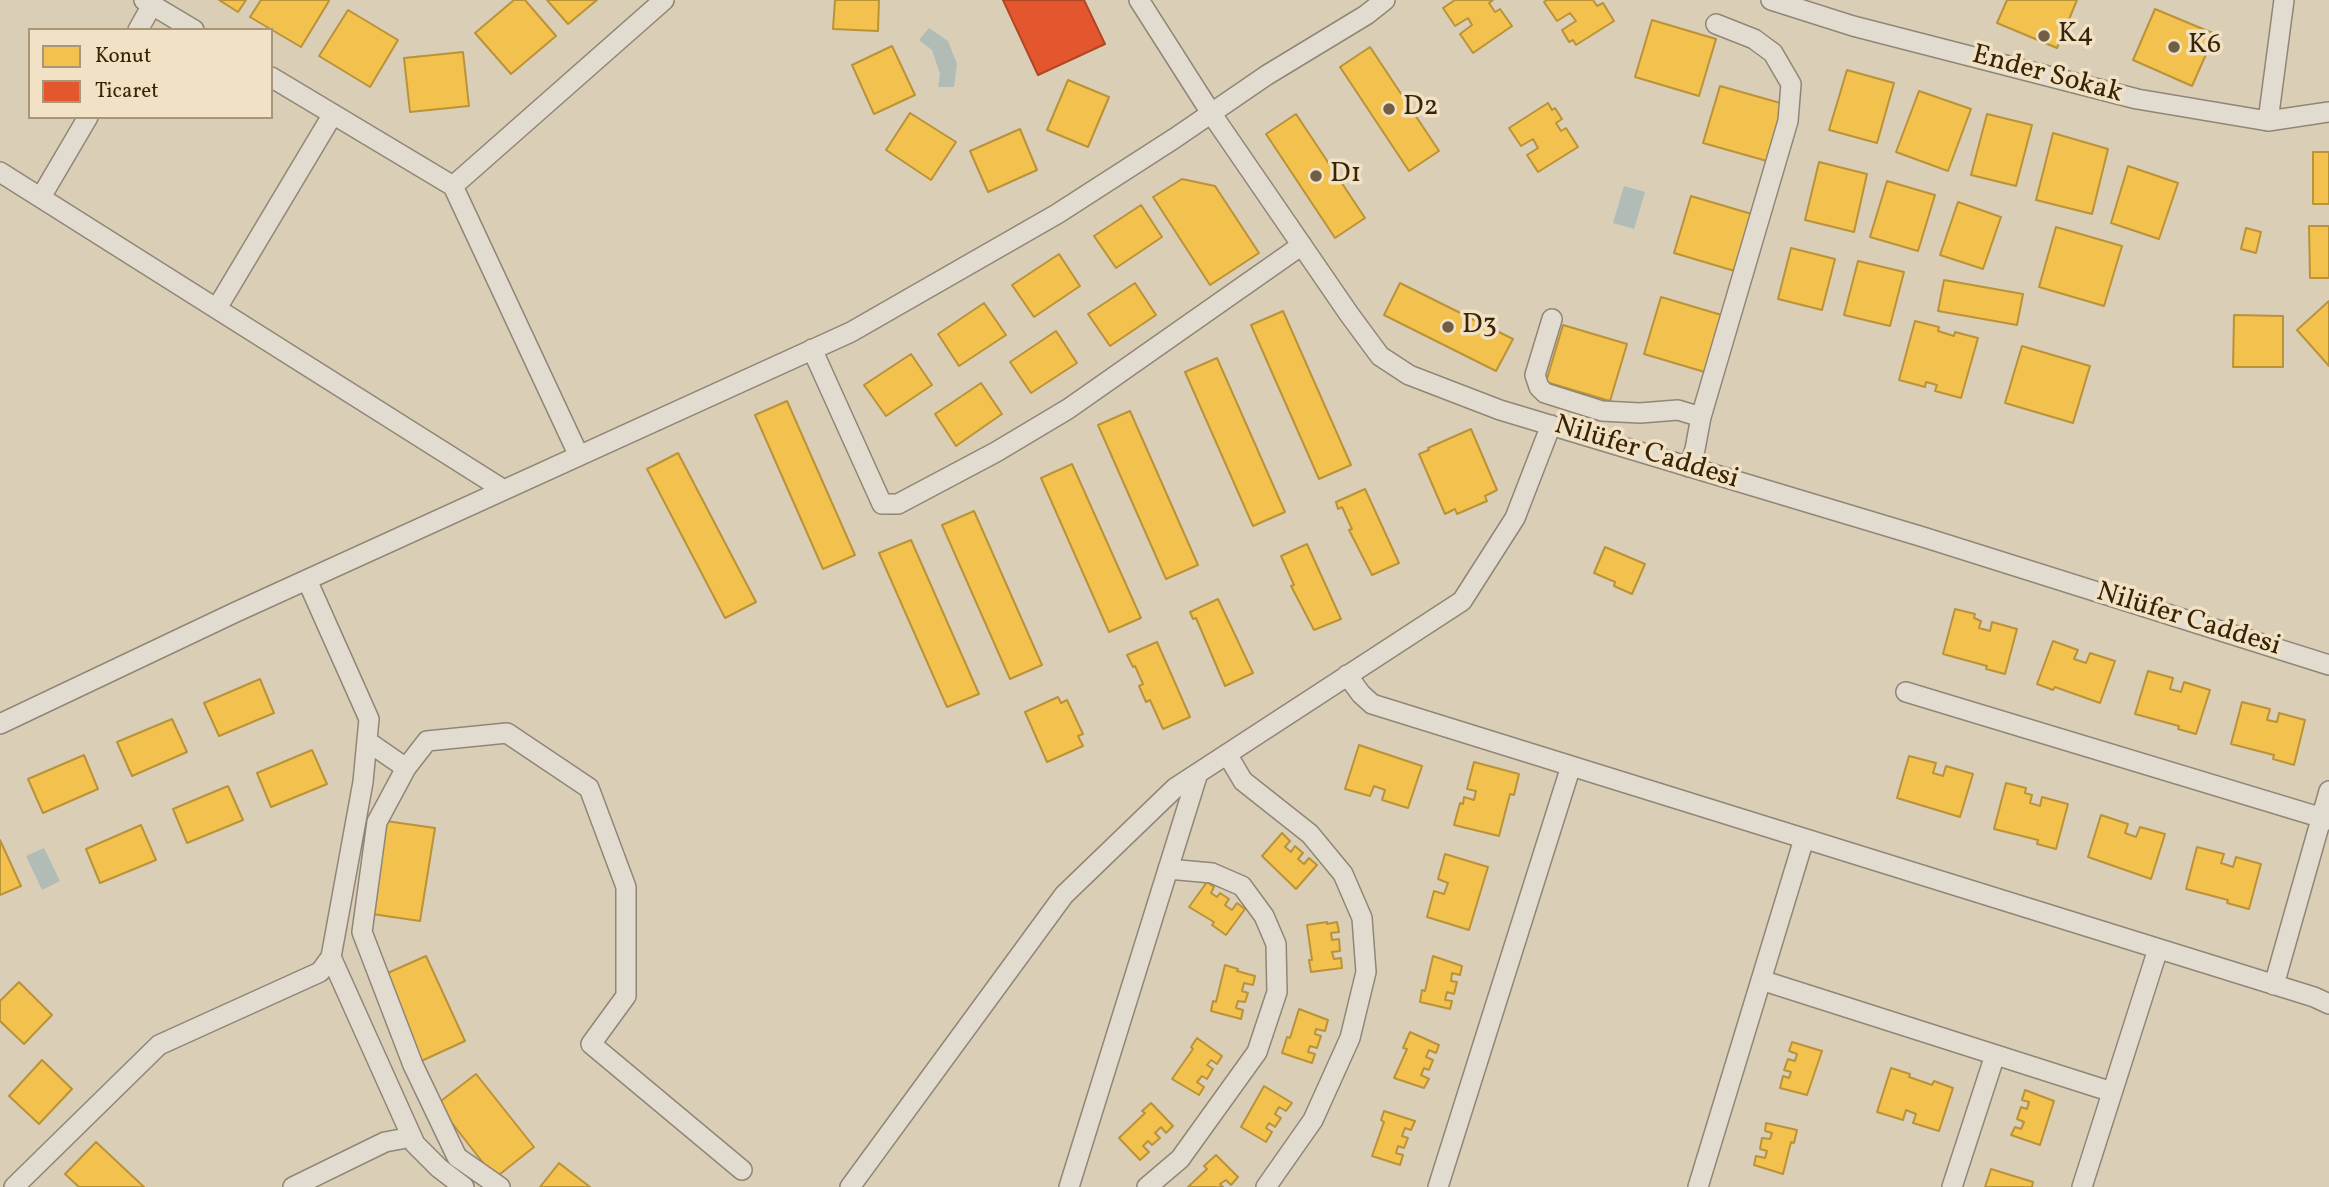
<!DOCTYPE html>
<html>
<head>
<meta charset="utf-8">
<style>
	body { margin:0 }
	#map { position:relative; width:2329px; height:1187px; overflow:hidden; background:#dbceb7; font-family:Vollkorn,serif }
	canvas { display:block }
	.legend { position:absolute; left:28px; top:28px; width:245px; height:91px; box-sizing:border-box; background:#f1e2c6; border:2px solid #a79679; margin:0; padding:9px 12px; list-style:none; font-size:21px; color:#392305 }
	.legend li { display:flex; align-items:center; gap:14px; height:35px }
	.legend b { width:35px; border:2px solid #a79679 }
</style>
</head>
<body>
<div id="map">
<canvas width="2329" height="1187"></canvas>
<ul class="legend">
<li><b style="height:19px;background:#f2c14e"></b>Konut</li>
<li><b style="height:19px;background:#e4572e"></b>Ticaret</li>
</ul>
</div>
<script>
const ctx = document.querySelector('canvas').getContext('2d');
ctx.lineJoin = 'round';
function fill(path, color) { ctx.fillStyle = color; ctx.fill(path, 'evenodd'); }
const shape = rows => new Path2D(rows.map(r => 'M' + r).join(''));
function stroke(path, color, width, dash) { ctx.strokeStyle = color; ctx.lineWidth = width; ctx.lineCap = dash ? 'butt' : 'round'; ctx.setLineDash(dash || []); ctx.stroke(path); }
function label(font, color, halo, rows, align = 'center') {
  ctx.font = font + ' Vollkorn,serif'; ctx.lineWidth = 7; ctx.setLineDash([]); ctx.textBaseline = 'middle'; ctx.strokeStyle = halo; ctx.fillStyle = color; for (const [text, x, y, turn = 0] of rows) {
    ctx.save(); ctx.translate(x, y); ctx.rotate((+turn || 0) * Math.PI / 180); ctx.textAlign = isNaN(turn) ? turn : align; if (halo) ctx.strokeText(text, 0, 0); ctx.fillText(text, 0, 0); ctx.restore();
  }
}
fill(shape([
	[929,28,948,41,957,64,954,87,938,87,940,74,932,50,919,40],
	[1624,186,1645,192,1634,229,1613,223],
	[44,848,60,881,42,890,26,856]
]), '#b0bcb5');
const homes = shape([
	[219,0,246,0,238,12,219,0],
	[261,0,327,0,329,1,301,47,250,17,261,0],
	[514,0,525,0,556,36,511,74,475,33,514,0],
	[547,0,597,0,568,24,547,0],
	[835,0,879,0,878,31,833,29,835,0],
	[1455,0,1493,0,1489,3,1495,12,1500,9,1512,26,1473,53,1460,34,1472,25,1468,18,1455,26,1443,8,1455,0],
	[1547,0,1593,0,1597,6,1603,3,1614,21,1576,45,1573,40,1569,42,1562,30,1576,21,1570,13,1557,21,1544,2,1547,0],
	[2007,0,2077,0,2057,48,1997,23,2007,0],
	[2155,9,2215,34,2192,86,2133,60,2155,9],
	[348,10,398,40,370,87,319,56,348,10],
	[1652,20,1716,39,1699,96,1635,77,1652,20],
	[892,46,915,95,874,114,852,65,892,46],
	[1370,47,1439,151,1409,171,1340,67,1370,47],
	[463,52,469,106,410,112,404,58,463,52],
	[1847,70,1894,83,1877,143,1829,130,1847,70],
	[1068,80,1109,97,1088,147,1047,130,1068,80],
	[1720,86,1784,104,1767,161,1703,143,1720,86],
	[1919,91,1971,109,1948,171,1896,152,1919,91],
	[1548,103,1552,110,1555,108,1562,119,1556,123,1561,131,1566,128,1578,147,1538,172,1527,155,1538,148,1533,139,1521,146,1509,128,1548,103],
	[910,113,956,142,931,180,886,150,910,113],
	[1296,114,1365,218,1335,238,1266,134,1296,114],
	[1987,114,2032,125,2016,186,1971,175,1987,114],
	[1020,129,1037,170,988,192,970,151,1020,129],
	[2053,133,2108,149,2092,214,2036,200,2053,133],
	[2313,152,2329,152,2329,204,2313,204,2313,152],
	[1819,162,1867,174,1854,232,1805,220,1819,162],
	[2128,166,2178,183,2159,239,2111,223,2128,166],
	[1182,179,1215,186,1259,253,1210,285,1153,197,1182,179],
	[1887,181,1935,195,1918,251,1870,237,1887,181],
	[1691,196,1755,215,1738,272,1674,253,1691,196],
	[1958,202,2001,217,1983,269,1940,255,1958,202],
	[1141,205,1162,237,1116,268,1094,236,1141,205],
	[2309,226,2329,226,2329,278,2310,278,2309,226],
	[2056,227,2122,246,2104,306,2039,287,2056,227],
	[2246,228,2261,232,2256,253,2241,249,2246,228],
	[1791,248,1835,259,1822,310,1778,299,1791,248],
	[1059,254,1080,286,1034,317,1012,285,1059,254],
	[1858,261,1904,272,1890,326,1844,315,1858,261],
	[1944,280,2023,294,2017,325,1938,311,1944,280],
	[1135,283,1156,315,1110,346,1088,314,1135,283],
	[1400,283,1513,339,1496,371,1384,315,1400,283],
	[1661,297,1725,316,1708,373,1644,354,1661,297],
	[2329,301,2329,366,2297,330,2329,301],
	[984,303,1006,335,959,366,938,334,984,303],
	[1283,311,1351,465,1319,479,1251,325,1283,311],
	[2234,315,2283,316,2283,367,2233,367,2234,315],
	[1915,321,1939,327,1938,331,1954,336,1955,332,1978,338,1961,398,1935,391,1937,385,1926,382,1925,387,1899,380,1915,321],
	[1563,325,1627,344,1610,401,1546,382,1563,325],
	[1056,331,1077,363,1031,393,1010,362,1056,331],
	[2022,346,2090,366,2073,423,2005,403,2022,346],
	[911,354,932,385,886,416,864,385,911,354],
	[1217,358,1285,512,1253,526,1185,372,1217,358],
	[981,383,1002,414,956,446,935,414,981,383],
	[787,401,855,555,823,569,755,415,787,401],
	[1130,411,1198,565,1166,579,1098,425,1130,411],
	[1471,429,1497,490,1485,496,1487,501,1457,514,1455,509,1445,514,1419,454,1429,450,1428,448,1471,429],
	[678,453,756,602,725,618,647,469,678,453],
	[1072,464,1141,618,1109,632,1041,478,1072,464],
	[1365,489,1399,563,1372,575,1349,530,1352,529,1342,507,1338,509,1336,502,1365,489],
	[974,511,1042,665,1010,679,942,525,974,511],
	[911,540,979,694,947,707,879,553,911,540],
	[1307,544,1341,619,1314,630,1291,586,1294,585,1281,556,1307,544],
	[1605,547,1645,564,1632,594,1614,586,1615,582,1594,573,1605,547],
	[1218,599,1253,673,1225,686,1196,618,1193,619,1190,612,1218,599],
	[1955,609,1975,614,1974,618,1981,621,1979,628,1990,631,1992,622,2017,629,2005,674,1986,669,1987,666,1943,654,1955,609],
	[2053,641,2078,650,2074,659,2086,663,2090,653,2115,661,2100,703,2055,687,2053,690,2037,684,2053,641],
	[1157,642,1190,717,1163,729,1150,700,1146,702,1139,686,1143,684,1135,666,1133,667,1127,655,1157,642],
	[2148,671,2173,678,2170,689,2181,692,2184,682,2210,690,2196,734,2178,729,2179,726,2135,714,2148,671],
	[260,679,274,713,219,736,204,703,260,679],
	[1058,697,1061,703,1067,700,1083,734,1078,736,1083,746,1047,762,1025,712,1058,697],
	[2242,702,2270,709,2267,720,2277,722,2279,713,2305,720,2294,765,2273,759,2274,755,2231,744,2242,702],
	[172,719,187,752,132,776,117,742,172,719],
	[1359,745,1422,766,1408,808,1382,800,1385,790,1374,786,1370,796,1345,789,1359,745],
	[312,750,327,784,271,807,257,773,312,750],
	[84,755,98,789,43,813,28,779,84,755],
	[1909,756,1936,763,1933,773,1943,776,1946,766,1973,774,1960,817,1897,798,1909,756],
	[1474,762,1519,774,1514,795,1510,794,1499,836,1454,825,1460,803,1463,804,1464,797,1474,800,1476,791,1467,789,1474,762],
	[2006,783,2026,788,2025,793,2032,795,2030,803,2040,806,2042,797,2068,804,2056,849,2037,844,2038,840,1994,829,2006,783],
	[228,786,243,820,187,843,173,809,228,786],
	[2101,815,2128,824,2125,833,2136,837,2140,827,2165,834,2151,879,2088,857,2101,815],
	[386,821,435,828,420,921,372,914,386,821],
	[141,825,156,860,100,883,86,849,141,825],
	[1282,833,1290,841,1285,847,1291,852,1295,846,1303,853,1298,859,1304,864,1309,858,1317,865,1296,889,1262,856,1282,833],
	[0,840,21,886,0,895,0,840],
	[2197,847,2224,854,2221,863,2233,867,2236,857,2261,864,2249,909,2227,903,2228,900,2186,889,2197,847],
	[1445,854,1488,867,1469,930,1427,917,1434,891,1444,894,1448,883,1438,879,1445,854],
	[1207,882,1214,887,1211,893,1217,897,1220,893,1229,899,1225,905,1232,910,1237,903,1245,909,1226,935,1212,925,1214,922,1189,907,1207,882],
	[1327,922,1327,924,1337,922,1339,932,1331,933,1332,940,1339,939,1340,951,1332,952,1334,959,1341,958,1342,968,1311,972,1309,960,1312,960,1307,925,1327,922],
	[426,956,465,1041,419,1062,381,976,426,956],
	[1433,956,1462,966,1460,975,1452,973,1451,981,1457,982,1454,994,1447,992,1445,1000,1452,1001,1450,1009,1420,1002,1422,990,1425,991,1433,956],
	[1225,965,1238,969,1237,971,1255,976,1253,985,1244,983,1242,991,1248,993,1245,1002,1238,1001,1236,1008,1243,1010,1241,1019,1211,1011,1213,1001,1216,1002,1225,965],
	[19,982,52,1015,24,1044,0,1021,0,1001,19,982],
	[1299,1009,1328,1020,1325,1031,1316,1029,1315,1034,1321,1036,1317,1048,1310,1046,1308,1052,1315,1054,1312,1063,1282,1053,1287,1037,1290,1038,1299,1009],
	[1410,1032,1439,1045,1436,1053,1429,1050,1426,1057,1433,1060,1429,1070,1424,1068,1421,1075,1429,1079,1424,1088,1394,1078,1407,1049,1403,1048,1410,1032],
	[1197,1038,1222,1056,1217,1064,1211,1060,1207,1065,1213,1069,1207,1079,1202,1076,1197,1082,1204,1087,1199,1095,1172,1079,1193,1049,1191,1047,1197,1038],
	[1792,1042,1822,1051,1807,1095,1780,1088,1783,1076,1789,1078,1791,1072,1784,1070,1788,1059,1795,1061,1797,1054,1789,1051,1792,1042],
	[42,1060,72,1089,39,1124,9,1096,42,1060],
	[1891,1068,1910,1074,1909,1077,1932,1085,1934,1081,1953,1088,1939,1131,1913,1123,1916,1114,1906,1110,1903,1120,1877,1112,1891,1068],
	[476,1074,534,1147,495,1178,437,1104,476,1074],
	[1264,1086,1292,1103,1286,1111,1279,1107,1275,1114,1281,1118,1275,1127,1269,1123,1266,1128,1272,1132,1266,1142,1241,1127,1264,1086],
	[2025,1090,2054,1101,2040,1145,2011,1135,2015,1127,2021,1129,2024,1122,2017,1119,2021,1107,2027,1109,2029,1102,2022,1100,2025,1090],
	[1151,1103,1173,1126,1166,1133,1161,1127,1155,1133,1160,1138,1152,1145,1148,1141,1143,1146,1149,1152,1140,1160,1119,1138,1145,1113,1142,1111,1151,1103],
	[1384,1111,1415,1121,1411,1130,1405,1128,1402,1136,1408,1138,1404,1148,1398,1146,1396,1153,1403,1155,1400,1165,1372,1156,1384,1122,1381,1120,1384,1111],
	[1766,1123,1797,1130,1794,1143,1791,1142,1783,1174,1754,1165,1756,1156,1765,1158,1767,1151,1760,1149,1762,1138,1770,1139,1772,1133,1765,1131,1766,1123],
	[96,1142,144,1187,79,1187,65,1174,96,1142],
	[1216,1155,1238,1177,1231,1185,1226,1180,1220,1184,1223,1187,1188,1187,1207,1169,1204,1166,1216,1155],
	[559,1163,590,1187,540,1187,559,1163],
	[1991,1169,2033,1182,2032,1187,1985,1187,1991,1169]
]);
fill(homes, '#f2c14e');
stroke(homes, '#ba9238', 2);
const shops = shape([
	[1003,0,1084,0,1105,44,1038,75,1003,0]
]);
fill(shops, '#e4572e');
stroke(shops, '#b14722', 2);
const minor = shape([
	[144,0,194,30],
	[1139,0,1211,113,1349,314,1380,356,1409,375,1500,410,1923,537,2329,665],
	[1771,0,1853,26,2137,99,2268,121,2329,112],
	[138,30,152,5],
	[271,77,453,186,579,456],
	[2268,121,2284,0],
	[0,172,504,490],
	[453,186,664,0],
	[41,197,88,117],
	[217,308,333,114],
	[1552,319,1535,375,1539,387,1545,393,1602,411,1640,413,1678,410,1701,417],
	[812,349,882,504,898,504,996,452,1068,409,1302,245],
	[1689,467,1695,449,1701,417,1788,121,1791,84,1773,53,1754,39,1716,24],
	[1347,675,1361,694,1372,704,2314,997,2329,1004],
	[1906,692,2329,820],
	[0,724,236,612,851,332,1057,214,1175,138,1267,75,1366,15,1385,0],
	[367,741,406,768],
	[1227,754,1243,781,1310,834,1343,874,1362,918,1366,972,1350,1038,1313,1120,1266,1187],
	[331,957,415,1144,439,1168,464,1187],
	[1761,980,2112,1092],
	[2274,985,2329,791],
	[14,1187,159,1045,320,972,331,957,363,782,369,719,307,580],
	[293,1187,385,1142,412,1137],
	[500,1187,457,1157,413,1065,362,932,377,822,406,768,427,741,507,733,589,788,626,887,626,996,591,1044,742,1170],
	[850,1187,1064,895,1175,788,1462,601,1515,518,1551,425],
	[1069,1187,1198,773],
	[1147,1187,1180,1159,1257,1052,1277,992,1276,944,1264,916,1242,886,1212,873,1168,869],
	[1438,1187,1571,766],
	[1698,1187,1804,839],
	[1952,1187,1995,1055],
	[2082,1187,2158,949]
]);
stroke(minor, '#908676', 22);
stroke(minor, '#e2dcd0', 19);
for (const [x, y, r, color] of [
	[2044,36,7,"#725f43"],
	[2174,47,7,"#725f43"],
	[1389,109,7,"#725f43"],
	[1316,176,7,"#725f43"],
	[1448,327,7,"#725f43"]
]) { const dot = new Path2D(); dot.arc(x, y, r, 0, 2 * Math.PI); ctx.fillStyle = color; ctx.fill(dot); stroke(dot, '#f1e2c6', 2.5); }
label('28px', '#392305', '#f1e2c6', [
	["K4",2058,36],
	["K6",2188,47],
	["D2",1403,109],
	["D1",1330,176],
	["D3",1462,327]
], 'left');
label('28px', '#392305', '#f1e2c6', [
	["Ender Sokak",2047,76,15],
	["Nilüfer Caddesi",1646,454,17],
	["Nilüfer Caddesi",2188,621,17]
]);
</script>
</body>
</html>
